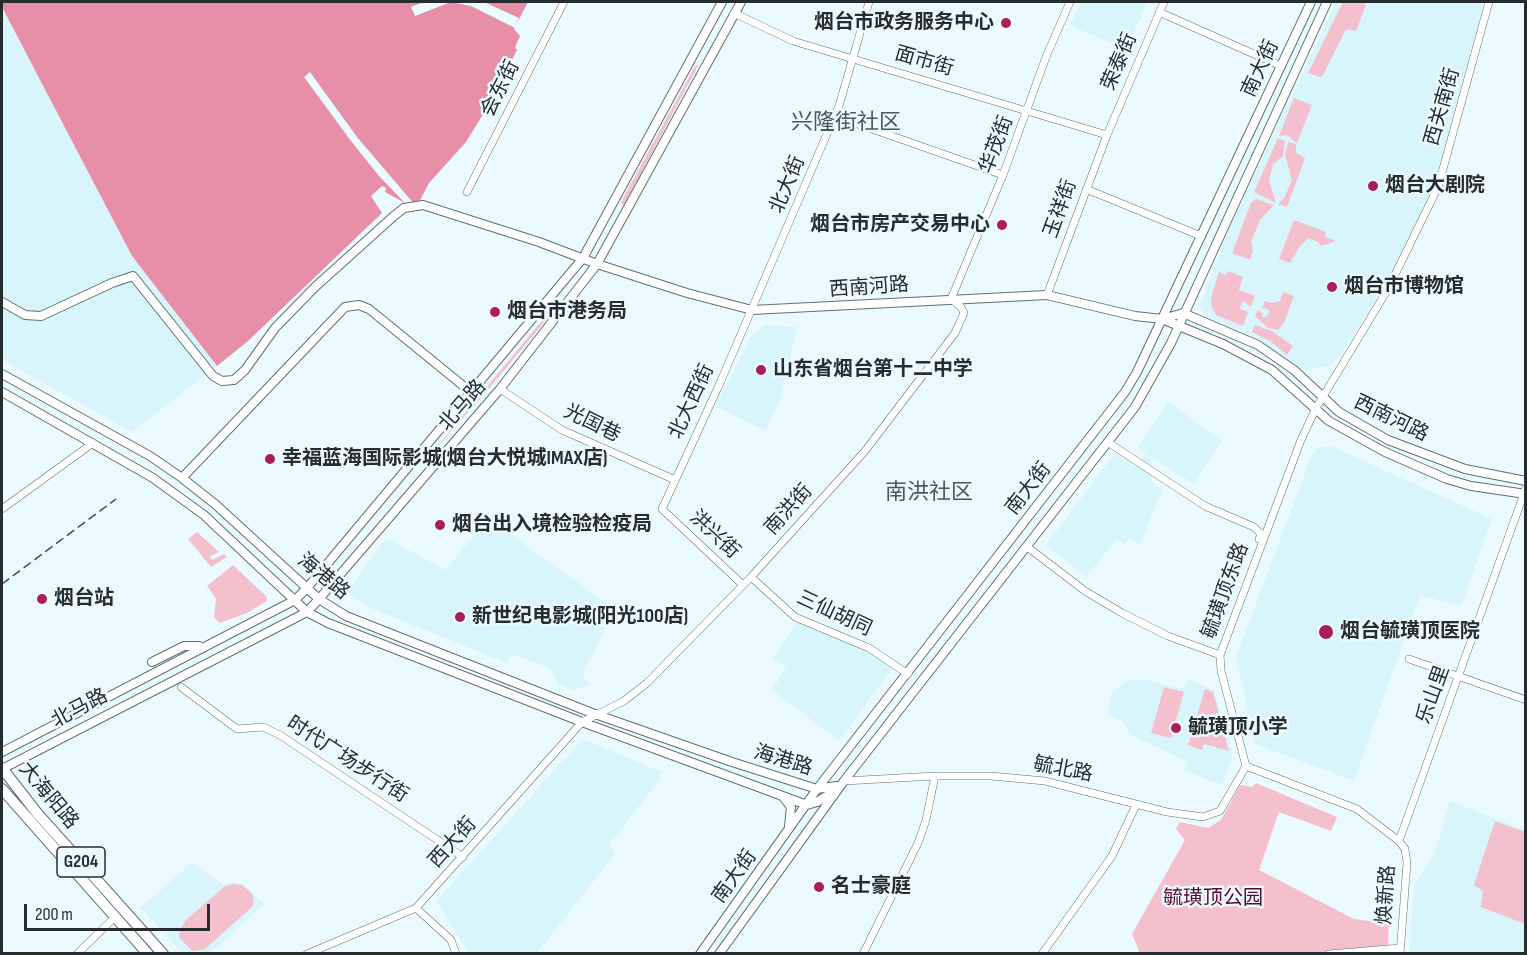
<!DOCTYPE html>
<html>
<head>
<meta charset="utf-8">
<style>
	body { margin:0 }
	#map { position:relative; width:1527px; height:955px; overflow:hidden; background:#ebfafe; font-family:"Sofia Sans Condensed",sans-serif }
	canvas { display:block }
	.frame { position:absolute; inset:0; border:3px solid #262d2f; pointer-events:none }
	.scale { position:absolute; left:24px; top:904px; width:186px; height:27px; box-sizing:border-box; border:3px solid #262d2f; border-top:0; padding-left:8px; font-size:18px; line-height:21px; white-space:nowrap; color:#262d2f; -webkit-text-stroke:4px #ebfafe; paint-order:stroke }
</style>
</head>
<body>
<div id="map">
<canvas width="1527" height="955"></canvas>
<div class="frame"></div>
<div class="scale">200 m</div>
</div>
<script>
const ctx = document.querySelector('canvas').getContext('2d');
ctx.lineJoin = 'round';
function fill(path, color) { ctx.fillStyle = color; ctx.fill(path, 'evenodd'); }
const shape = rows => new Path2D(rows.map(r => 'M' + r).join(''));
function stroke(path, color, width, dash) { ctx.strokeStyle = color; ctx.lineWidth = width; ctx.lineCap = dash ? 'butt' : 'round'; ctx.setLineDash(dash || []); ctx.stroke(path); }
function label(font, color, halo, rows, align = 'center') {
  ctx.font = font + ' "Sofia Sans Condensed","Noto Sans SC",sans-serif'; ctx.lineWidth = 5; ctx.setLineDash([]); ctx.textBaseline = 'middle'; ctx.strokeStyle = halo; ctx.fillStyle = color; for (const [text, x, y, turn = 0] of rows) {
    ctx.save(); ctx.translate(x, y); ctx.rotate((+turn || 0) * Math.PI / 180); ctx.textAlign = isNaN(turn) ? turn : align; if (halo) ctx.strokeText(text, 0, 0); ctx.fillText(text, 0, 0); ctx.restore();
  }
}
fill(shape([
	[1081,2,1147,2,1127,49,1070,26],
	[1336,2,1483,2,1474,49,1436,179,1404,254,1345,348,1331,366,1303,370,1260,340,1205,316,1199,307,1230,227],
	[2,7,132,256,217,366,132,432,2,360],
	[764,325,797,327,780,401,765,431,716,406,750,338],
	[1168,402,1222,440,1194,484,1154,459,1146,470,1152,474,1151,481,1162,490,1140,545,1130,537,1124,544,1117,539,1086,577,1046,545,1115,453,1136,467,1146,453,1138,447],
	[1321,446,1333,447,1492,519,1461,606,1420,595,1354,781,1255,744,1236,657,1312,455],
	[488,518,609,605,603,618,608,620,593,655,585,666,583,676,590,684,575,690,559,684,550,668,511,654,507,663,368,607,349,595,350,588,386,538,446,570],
	[798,622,868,650,893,667,839,741,772,690,786,668,773,658],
	[1145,679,1181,689,1189,679,1214,690,1232,750,1232,759,1222,785,1185,771,1188,762,1129,734,1124,723,1108,714,1112,694,1126,681],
	[583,739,662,772,660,779,609,845,615,854,537,953,469,953,436,901],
	[1450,801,1525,830,1525,953,1409,954,1414,884,1434,855],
	[192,863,224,885,234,882,243,884,264,904,209,954,183,953,140,908]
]), '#d9f5fc');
fill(shape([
	[1343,2,1361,2,1366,5,1356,31,1348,29,1345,31,1323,75,1320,77,1308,73],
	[699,64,624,205,622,205,621,202,695,66],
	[1294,98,1312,105,1297,143,1287,135,1279,136],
	[1278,138,1285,141,1283,156,1273,164,1269,181,1276,203,1254,192],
	[1288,142,1296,144,1296,153,1305,158,1287,207,1278,204,1284,198,1292,181,1285,154],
	[1256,199,1274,205,1260,220,1251,242,1253,251,1250,260,1232,253,1251,203],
	[1294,220,1326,232,1325,237,1336,241,1321,246,1318,242,1309,238,1300,246,1290,263,1279,259],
	[1228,271,1243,277,1239,290,1255,296,1251,307,1243,301,1240,307,1240,309,1248,312,1243,326,1216,315,1212,308,1211,298,1219,272,1226,275],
	[1283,292,1294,296,1284,323,1278,330,1268,328,1255,316,1258,310,1263,314,1262,317,1266,317,1270,311,1265,308,1262,309,1265,301,1271,303,1280,301],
	[549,312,551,314,480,399,430,455],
	[1255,325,1272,331,1293,346,1287,355,1270,341,1252,332],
	[197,532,219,552,210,556,212,560,224,554,227,557,211,567,188,539],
	[233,565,267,597,267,601,247,613,220,623,214,617,216,599,207,586],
	[1164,687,1184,692,1171,738,1151,733],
	[1205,689,1213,692,1229,751,1204,744,1202,750,1188,745],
	[1256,783,1337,817,1331,831,1279,812,1259,870,1354,919,1369,921,1389,917,1388,953,1138,953,1139,951,1132,934,1185,840,1176,829,1180,822,1208,828,1221,820,1240,785,1252,787],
	[1495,821,1525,832,1525,924,1481,907,1483,891,1474,885],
	[233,884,242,885,252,894,254,901,252,907,205,949,192,951,179,937,180,930,186,920,224,887]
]), '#f5c0ce');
fill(shape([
	[2,2,528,2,514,29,520,36,515,47,517,50,490,103,466,142,429,183,418,204,405,203,385,192,386,188,382,186,371,196,382,213,248,341,217,366,132,256,2,7]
]), '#e78ea8');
fill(shape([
	[424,2,484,2,519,18,515,28,471,6,451,2,415,16,411,7],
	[310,72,357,137,415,205,405,203,379,176,351,141,304,77]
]), '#ebfafe');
const minor = shape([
	[1159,12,1281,66],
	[734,13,793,41,1107,135],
	[835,116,1003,175],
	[1086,189,1201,236],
	[467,192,564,2],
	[1047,295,1107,135,1164,2],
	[500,389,562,430,673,479],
	[1109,443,1205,506,1254,527,1261,534,1259,539],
	[2,509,93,443],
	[1026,546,1085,591,1122,613,1168,636,1220,655],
	[751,577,795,617,869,648,908,674],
	[743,585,662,509,720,383,839,106,869,2],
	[1409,659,1526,700],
	[181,687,237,729,263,727,280,735,463,857],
	[844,781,935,776,991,776,1045,781,1167,812,1203,817,1220,811,1246,766],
	[1399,841,1526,488],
	[416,908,451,940,456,954],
	[77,954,115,917],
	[307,954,416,908,582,722,624,701,647,683,751,577,865,451,955,333,964,313,961,307,951,299,1003,175,1046,57,1070,2],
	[863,954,918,843,926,820,935,776],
	[1042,954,1112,856,1136,805],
	[1329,954,1400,948],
	[1400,954,1407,863,1405,849,1399,841,1357,809,1246,766,1221,671,1220,655,1301,440,1316,408,1388,289,1438,187,1489,2]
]);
const major = shape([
	[2,302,25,315,41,316,112,283,133,276,213,376,222,381,234,380,245,370,275,328,315,287,395,215,404,208,423,205,539,242,597,264,687,293,752,310,1047,295,1135,316,1162,319,1223,344,1272,370,1329,421,1385,452,1447,479,1471,486,1526,494],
	[1163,319,1183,313,1258,345,1294,370,1339,412,1388,440,1465,469,1526,481],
	[2,374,150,456,182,478,215,504,319,599,346,616,592,713,732,762,817,789,836,786],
	[2,392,153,478,204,515,307,612,328,623,582,722,807,805,817,802,833,792],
	[182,478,345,307,359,305,369,309,472,393],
	[152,662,184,646,199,646],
	[2,752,295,600,307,588,583,258,722,2],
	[2,769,307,612,319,599,500,389,597,264,741,2],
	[783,797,791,807,789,826],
	[700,954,817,789,1125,392,1137,372,1311,2],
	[719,954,844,781,1135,407,1171,343,1327,2]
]);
const highway = shape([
	[2,768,37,813,163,954],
	[2,789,148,954]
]);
stroke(minor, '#5f7074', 8);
stroke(major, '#5f7074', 10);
stroke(highway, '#5f7074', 12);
stroke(minor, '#fff', 7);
stroke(major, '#fff', 8);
stroke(highway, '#fff', 10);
stroke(shape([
	[2,584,116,499]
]), '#40484a', 1.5, [9, 4.5]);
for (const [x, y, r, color] of [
	[1006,23,6,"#ab1d5a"],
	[1373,186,6,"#ab1d5a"],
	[1002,225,6,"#ab1d5a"],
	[1332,287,6,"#ab1d5a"],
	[495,312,6,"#ab1d5a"],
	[761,370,6,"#ab1d5a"],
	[270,459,6,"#ab1d5a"],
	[440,525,6,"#ab1d5a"],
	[42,599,6,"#ab1d5a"],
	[460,617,6,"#ab1d5a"],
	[1326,632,8,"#ab1d5a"],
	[1176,728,6,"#ab1d5a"],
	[819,887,6,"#ab1d5a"]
]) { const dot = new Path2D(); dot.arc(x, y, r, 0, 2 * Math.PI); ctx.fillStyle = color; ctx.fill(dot); stroke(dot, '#ebfafe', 2); }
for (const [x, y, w] of [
	[81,862,48]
]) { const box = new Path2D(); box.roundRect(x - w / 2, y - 15, w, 30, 4.5); ctx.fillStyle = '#ebfafe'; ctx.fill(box); stroke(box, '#262d2f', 1.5); }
label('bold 18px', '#262d2f', null, [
	["G204",81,862]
]);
label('bold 20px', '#262d2f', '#ebfafe', [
	["烟台市政务服务中心",994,23,"right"],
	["烟台大剧院",1385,186],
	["烟台市房产交易中心",990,225,"right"],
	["烟台市博物馆",1344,287],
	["烟台市港务局",507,312],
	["山东省烟台第十二中学",773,370],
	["幸福蓝海国际影城(烟台大悦城IMAX店)",282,459],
	["烟台出入境检验检疫局",452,525],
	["烟台站",54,599],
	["新世纪电影城(阳光100店)",472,617],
	["烟台毓璜顶医院",1340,632],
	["毓璜顶小学",1188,728],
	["名士豪庭",831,887]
], 'left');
label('20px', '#262d2f', '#ebfafe', [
	["面市街",924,62,16],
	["荣泰街",1120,62,-67],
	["南大街",1261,69,-65],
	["会东街",501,89,-63],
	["西关南街",1443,107,-74],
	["华茂街",997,145,-69],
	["北大街",788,185,-67],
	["玉祥街",1061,209,-70],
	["西南河路",869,288,-4],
	["北大西街",692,402,-65],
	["北马路",463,406,-49],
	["西南河路",1391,419,26],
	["光国巷",592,424,26],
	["南大街",1029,489,-52],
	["南洪街",789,510,-48],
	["洪兴街",714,535,43],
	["海港路",323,577,39],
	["毓璜顶东路",1226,591,-70],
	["三仙胡同",834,614,25],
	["乐山里",1434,695,-70],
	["北马路",80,709,-28],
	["时代广场步行街",347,760,33],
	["海港路",783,761,17],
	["毓北路",1063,770,11],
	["大海阳路",48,796,50],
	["西大街",453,843,-48],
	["南大街",735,877,-54],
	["焕新路",1387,895,-86]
]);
label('20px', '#5a0a2c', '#ebfafe', [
	["毓璜顶公园",1213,899]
]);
label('22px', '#48585c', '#ebfafe', [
	["兴隆街社区",846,123],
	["南洪社区",929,493]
]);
</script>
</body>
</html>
